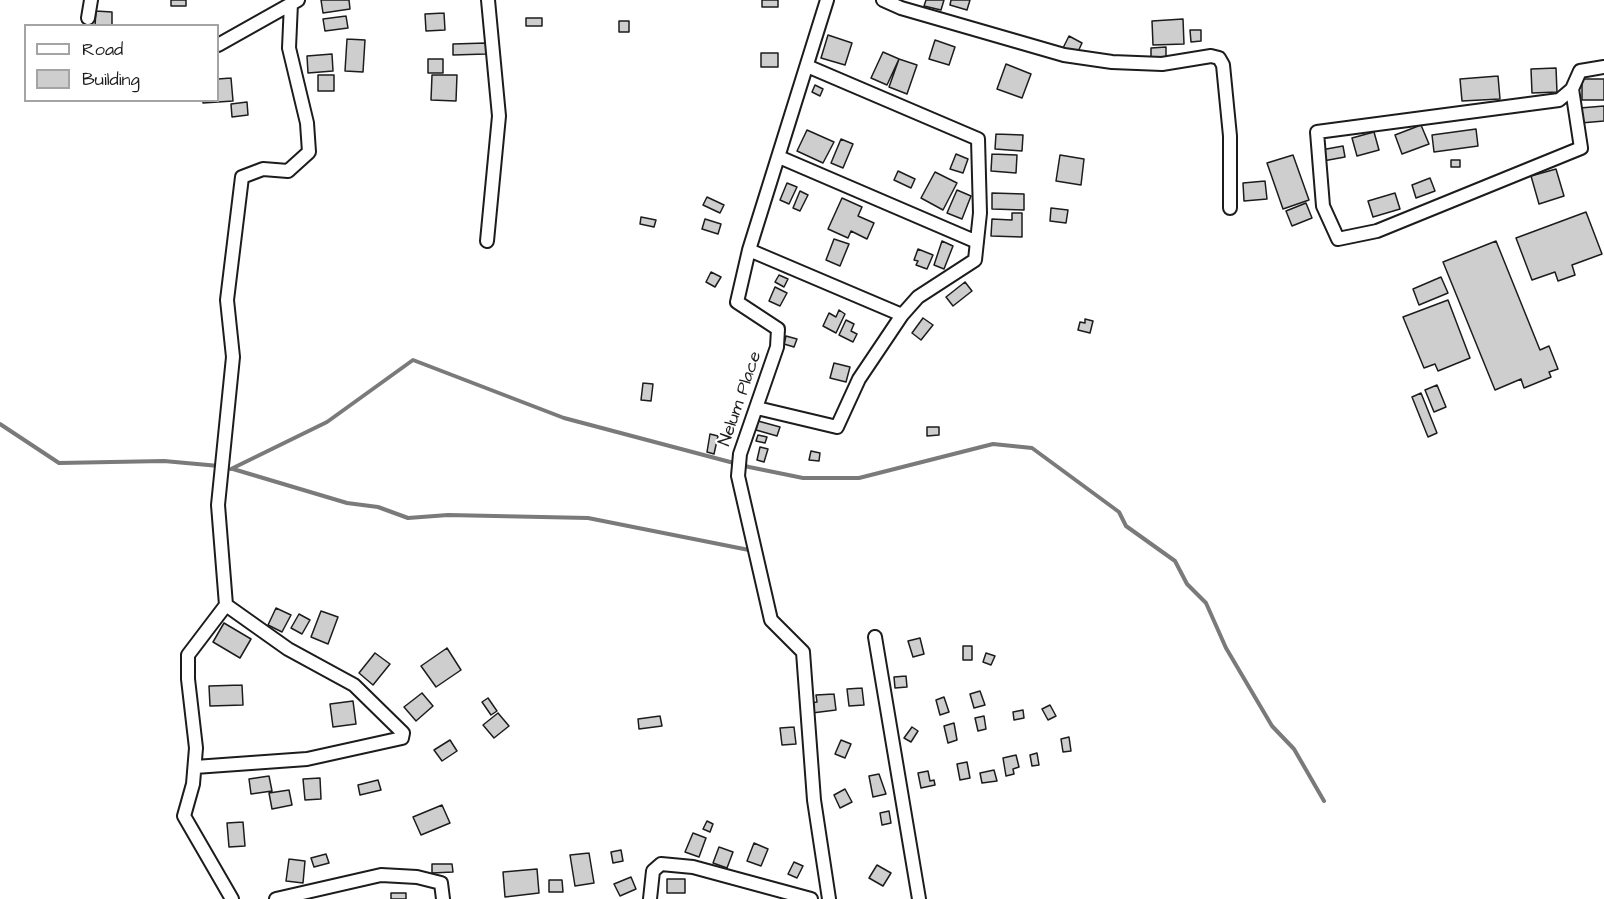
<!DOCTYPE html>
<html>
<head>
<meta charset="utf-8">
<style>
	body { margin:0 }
	#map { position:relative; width:1604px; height:899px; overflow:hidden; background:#fff; font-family:"Architects Daughter",sans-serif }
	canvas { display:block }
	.legend { position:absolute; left:24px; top:24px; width:195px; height:78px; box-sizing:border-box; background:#fff; border:2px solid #a4a4a4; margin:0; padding:8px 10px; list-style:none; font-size:18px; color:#1c1c1c }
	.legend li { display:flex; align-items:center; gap:12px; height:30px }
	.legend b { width:30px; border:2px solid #a4a4a4 }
</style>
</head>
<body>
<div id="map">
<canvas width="1604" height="899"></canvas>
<ul class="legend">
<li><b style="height:8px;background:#fff"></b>Road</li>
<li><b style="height:16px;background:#cecece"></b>Building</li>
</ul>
</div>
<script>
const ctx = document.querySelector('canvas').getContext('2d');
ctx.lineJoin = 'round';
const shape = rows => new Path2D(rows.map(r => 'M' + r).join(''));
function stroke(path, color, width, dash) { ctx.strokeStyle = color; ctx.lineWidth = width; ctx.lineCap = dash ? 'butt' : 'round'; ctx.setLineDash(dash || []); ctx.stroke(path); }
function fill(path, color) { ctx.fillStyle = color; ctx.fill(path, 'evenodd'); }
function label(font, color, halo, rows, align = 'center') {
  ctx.font = font + ' "Architects Daughter",sans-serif'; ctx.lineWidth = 4.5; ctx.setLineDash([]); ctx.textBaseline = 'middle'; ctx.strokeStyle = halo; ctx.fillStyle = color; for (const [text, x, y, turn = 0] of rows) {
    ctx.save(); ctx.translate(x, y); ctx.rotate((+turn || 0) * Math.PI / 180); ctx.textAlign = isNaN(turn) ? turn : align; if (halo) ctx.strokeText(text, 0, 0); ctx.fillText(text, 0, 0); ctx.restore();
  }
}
stroke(shape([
	[0,424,59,463,164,461,219,466],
	[231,469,327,422,413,360,564,418,749,467,803,478,859,478,993,444,1032,448,1119,512,1126,526,1175,561,1187,584,1206,603,1226,648,1272,726,1294,749,1324,801],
	[233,469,347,503,378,507,408,518,448,515,588,518,749,550]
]), '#7a7a7a', 4);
const building = shape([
	[171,0,186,0,186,6,171,6,171,0],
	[321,0,349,0,350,9,323,13,321,0],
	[762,0,778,0,778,7,762,7,762,0],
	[926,0,944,0,941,10,924,6,926,0],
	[951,0,970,0,967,10,950,5,951,0],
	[96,11,112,12,112,26,95,26,96,11],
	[444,13,445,30,426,31,425,14,444,13],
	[346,16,348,28,325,31,323,19,346,16],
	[526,18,542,18,542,26,526,26,526,18],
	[1183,19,1184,44,1153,45,1152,21,1183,19],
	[619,21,629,21,629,32,619,32,619,21],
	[1190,30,1201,30,1201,41,1191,42,1190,30],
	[828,35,852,43,845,65,821,58,828,35],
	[1069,36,1082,43,1076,56,1063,48,1069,36],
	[347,39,365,40,363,72,345,71,347,39],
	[935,40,955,47,949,65,929,59,935,40],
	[486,43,486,54,453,55,453,44,486,43],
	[1166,47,1166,57,1151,57,1151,48,1166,47],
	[883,52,899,59,887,85,871,78,883,52],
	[761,53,778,53,778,67,761,67,761,53],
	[332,54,333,71,308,73,307,56,332,54],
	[428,59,443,59,443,73,428,73,428,59],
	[899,59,917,65,907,94,889,87,899,59],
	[1006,64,1031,74,1022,98,997,89,1006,64],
	[1556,68,1557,92,1532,93,1531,69,1556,68],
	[318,75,334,75,334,91,318,91,318,75],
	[432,75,457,75,456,101,431,100,432,75],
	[1498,76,1500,99,1462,101,1460,79,1498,76],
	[231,78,233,101,203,103,203,100,218,100,218,79,231,78],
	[1582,79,1604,79,1604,100,1582,100,1582,79],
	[815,85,823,89,820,96,812,92,815,85],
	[247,102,248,115,232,117,231,104,247,102],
	[1604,106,1604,121,1581,123,1580,108,1604,106],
	[1421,125,1429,144,1402,154,1395,135,1421,125],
	[1476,129,1478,146,1434,152,1432,135,1476,129],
	[807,130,834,142,823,163,797,151,807,130],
	[1374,132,1379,150,1357,156,1352,138,1374,132],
	[996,134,1023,135,1022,151,995,149,996,134],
	[841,139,853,144,843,168,831,163,841,139],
	[1343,146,1345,157,1323,161,1321,150,1343,146],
	[956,154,968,159,963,173,950,169,956,154],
	[992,154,1017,155,1016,173,991,171,992,154],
	[1060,155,1084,159,1081,185,1056,181,1060,155],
	[1293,155,1309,200,1283,209,1267,163,1293,155],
	[1451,160,1460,160,1460,167,1451,167,1451,160],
	[1556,169,1564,196,1539,204,1531,176,1556,169],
	[898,171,915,179,911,188,894,180,898,171],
	[935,172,957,183,943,210,921,198,935,172],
	[1430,178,1435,191,1416,198,1412,185,1430,178],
	[1265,181,1267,199,1244,201,1243,183,1265,181],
	[787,183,797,187,789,204,780,200,787,183],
	[957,190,971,196,962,219,947,213,957,190],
	[800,191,808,195,800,211,793,208,800,191],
	[992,193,1024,194,1024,210,992,209,992,193],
	[1395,193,1400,209,1373,217,1368,201,1395,193],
	[707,197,724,205,720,213,703,205,707,197],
	[842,198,862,207,858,216,874,223,867,239,851,231,848,238,828,229,842,198],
	[1306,203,1312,218,1292,226,1286,211,1306,203],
	[1051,208,1068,210,1066,223,1050,221,1051,208],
	[1586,212,1602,254,1572,265,1575,275,1558,281,1555,272,1532,280,1516,238,1586,212],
	[1012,213,1022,213,1022,237,991,236,992,219,1012,220,1012,213],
	[641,217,656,220,654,227,640,224,641,217],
	[705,219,721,224,718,234,702,229,705,219],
	[834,239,849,244,840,266,826,260,834,239],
	[942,241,953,246,944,269,934,265,942,241],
	[1496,241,1540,350,1549,346,1558,369,1549,372,1551,377,1524,388,1521,379,1495,390,1443,262,1496,241],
	[918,249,933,255,927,269,916,265,918,261,914,260,918,249],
	[711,272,721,277,715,287,706,282,711,272],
	[779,275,788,279,784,287,775,282,779,275],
	[1441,277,1448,293,1419,305,1413,289,1441,277],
	[965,282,972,291,953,306,946,297,965,282],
	[775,287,787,293,780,306,769,301,775,287],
	[1448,300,1470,358,1438,371,1435,364,1424,368,1403,317,1448,300],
	[839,310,845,314,836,333,823,326,829,313,836,317,839,310],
	[923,318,933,325,921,340,912,333,923,318],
	[1085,319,1093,321,1090,333,1078,330,1080,322,1085,323,1085,319],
	[846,320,854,324,851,331,857,334,853,342,839,335,846,320],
	[786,336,797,339,794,347,784,344,786,336],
	[834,363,850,367,846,382,830,378,834,363],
	[643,383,653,384,651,401,641,400,643,383],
	[1437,385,1446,407,1434,412,1425,390,1437,385],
	[1421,393,1437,433,1428,437,1412,397,1421,393],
	[758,421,780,427,777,436,756,430,758,421],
	[927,427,939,427,939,435,927,436,927,427],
	[710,434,718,436,714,454,707,452,710,434],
	[758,435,767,437,765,443,756,441,758,435],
	[760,447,768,449,764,462,757,460,760,447],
	[811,451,820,453,819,461,809,460,811,451],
	[276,608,291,615,282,632,268,625,276,608],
	[321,611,338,617,328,644,311,637,321,611],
	[299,614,310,620,302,634,291,628,299,614],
	[224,623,251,639,240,658,213,642,224,623],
	[920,638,924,654,913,657,908,641,920,638],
	[963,646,972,646,972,660,963,660,963,646],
	[447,648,461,670,436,687,421,666,447,648],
	[375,653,390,664,373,685,359,673,375,653],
	[986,653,995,656,991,665,983,662,986,653],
	[906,676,907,687,895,688,894,677,906,676],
	[242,685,243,705,210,706,209,686,242,685],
	[862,688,864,705,849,706,847,689,862,688],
	[980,691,985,705,974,708,970,694,980,691],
	[422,693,433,706,416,721,404,707,422,693],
	[834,694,836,710,812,713,811,703,817,702,816,695,834,694],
	[944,697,949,712,940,715,936,700,944,697],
	[488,698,497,711,491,715,482,702,488,698],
	[353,701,356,724,333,727,330,704,353,701],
	[1050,705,1056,716,1048,720,1042,709,1050,705],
	[1023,710,1024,718,1014,720,1013,712,1023,710],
	[498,713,509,726,494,738,483,725,498,713],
	[660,716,662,726,639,729,638,719,660,716],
	[984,716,986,729,978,731,975,718,984,716],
	[954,723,957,740,948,743,944,726,954,723],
	[794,727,796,744,782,745,780,728,794,727],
	[912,727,918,731,911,742,904,738,912,727],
	[1069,737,1071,751,1063,752,1061,739,1069,737],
	[450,740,457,751,442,761,434,750,450,740],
	[841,740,851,744,845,758,835,754,841,740],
	[1037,753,1039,765,1032,766,1030,755,1037,753],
	[1016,755,1019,767,1013,769,1014,774,1006,776,1003,758,1016,755],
	[967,762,970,778,960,780,957,764,967,762],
	[994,770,997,781,982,783,980,773,994,770],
	[928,771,930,781,934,780,935,785,921,788,918,773,928,771],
	[879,774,886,794,873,797,869,776,879,774],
	[269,776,272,791,251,794,249,779,269,776],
	[320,778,321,799,305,800,303,779,320,778],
	[378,780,381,790,360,795,358,785,378,780],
	[845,789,852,802,840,808,834,795,845,789],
	[289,790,292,805,272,809,269,793,289,790],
	[442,805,450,823,421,835,413,817,442,805],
	[889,811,891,823,882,825,880,813,889,811],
	[707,821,713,824,710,832,703,829,707,821],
	[243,822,245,846,229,847,227,823,243,822],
	[693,833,706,838,699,857,685,852,693,833],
	[754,843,768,849,761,866,747,861,754,843],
	[719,847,733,852,727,868,713,863,719,847],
	[621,850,623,861,613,863,611,852,621,850],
	[589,853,594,883,575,886,570,855,589,853],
	[326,854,329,863,314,867,311,858,326,854],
	[289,859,305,861,303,883,286,881,289,859],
	[794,862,803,866,797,878,788,874,794,862],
	[432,864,452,864,453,872,432,873,432,864],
	[877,865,891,873,883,886,869,878,877,865],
	[537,869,539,893,505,897,503,872,537,869],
	[631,877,636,889,620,896,614,884,631,877],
	[667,879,685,879,685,893,667,893,667,879],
	[549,880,562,880,563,892,549,892,549,880],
	[391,893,406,893,406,899,391,899,391,893]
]);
fill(building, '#cecece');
stroke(building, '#1c1c1c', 1.5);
const minor = shape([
	[827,0,749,250,737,302,778,329,777,347,740,454,738,476,771,620,803,652,814,800,829,899],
	[883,0,901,8,1064,55,1112,62,1162,64,1211,56,1219,58,1223,65,1230,136,1230,208],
	[88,18,91,0],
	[218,45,298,0],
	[1572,89,1581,148,1377,231,1338,239,1323,206,1317,132,1559,100,1572,89,1580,71,1604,67],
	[779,157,977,242],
	[487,241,499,116,488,0],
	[749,250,902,315],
	[757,408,837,427,859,379,902,315,918,297,975,260,980,213,978,139,807,66],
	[875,637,919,899],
	[195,767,307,759,402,738,403,733,354,685,288,649,226,605],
	[232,899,184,816,193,784,196,748,188,679,188,655,226,605,218,505,233,357,227,300,242,177,263,169,288,171,309,152,307,123,289,48,291,3],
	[276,899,381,875,417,877,441,883,443,899],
	[650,899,653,871,661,864,693,867,811,899]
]);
stroke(minor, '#1c1c1c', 16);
stroke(minor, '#fff', 12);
label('18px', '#1c1c1c', '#fff', [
	["Nelum Place",741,399,-71]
]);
</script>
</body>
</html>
